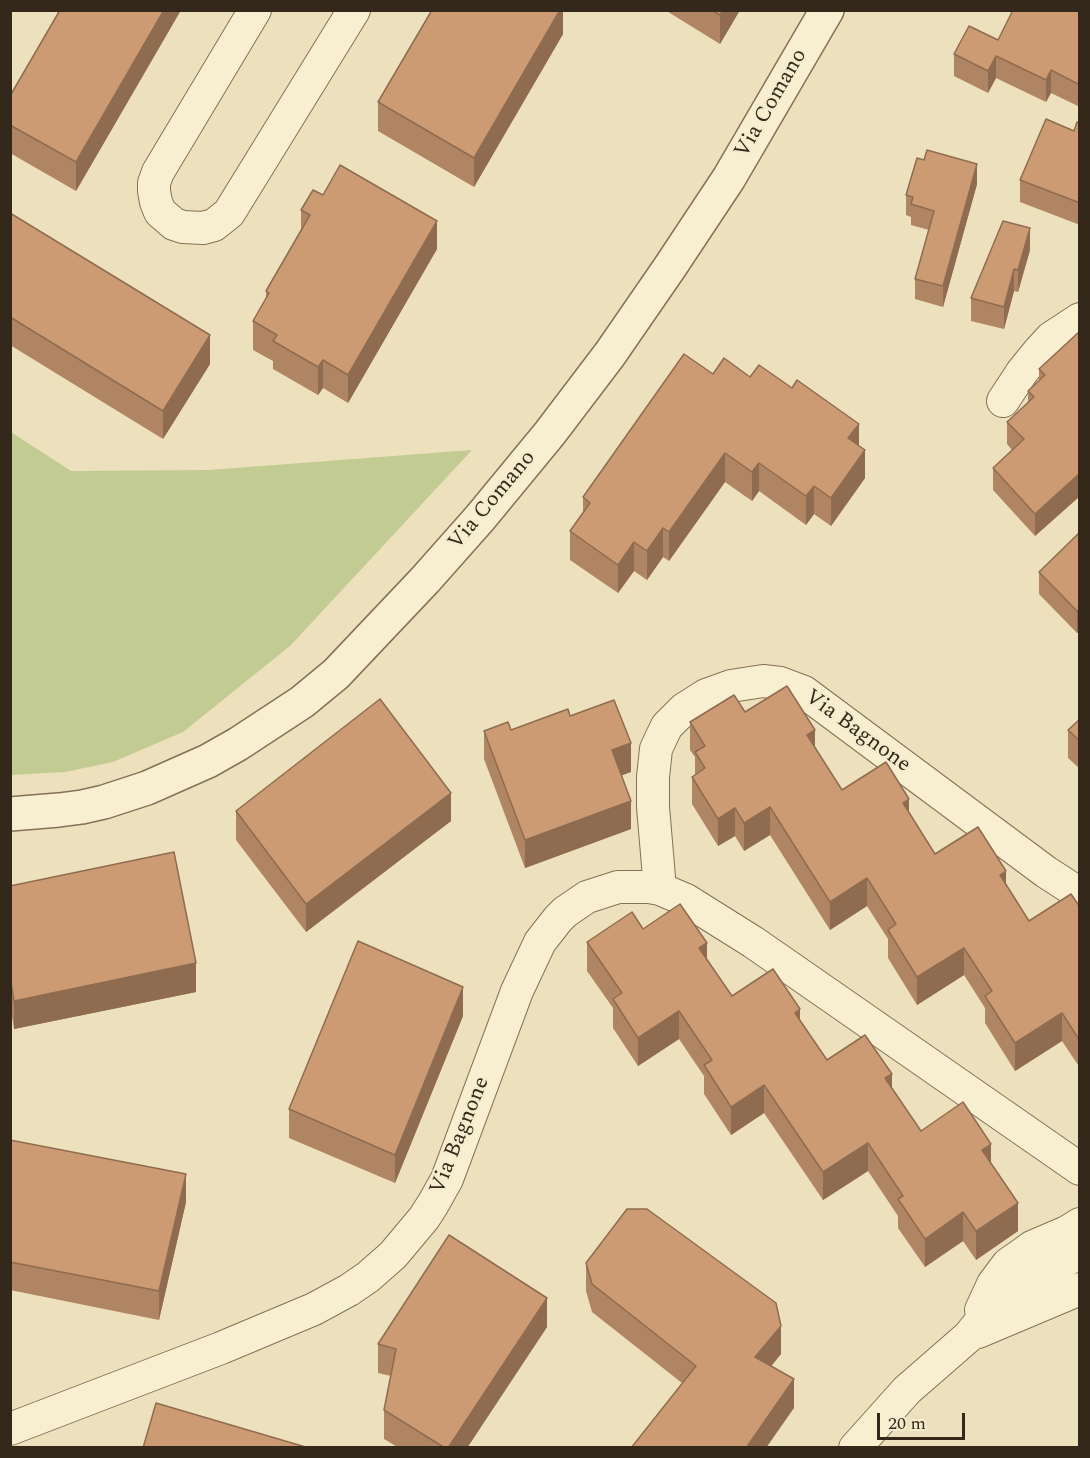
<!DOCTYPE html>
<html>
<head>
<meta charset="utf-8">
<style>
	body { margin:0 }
	#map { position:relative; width:1090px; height:1458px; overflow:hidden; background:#ede1bd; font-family:Spectral,serif }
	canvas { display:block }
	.frame { position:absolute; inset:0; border:12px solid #34281b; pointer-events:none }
	.scale { position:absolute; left:877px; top:1413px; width:88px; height:27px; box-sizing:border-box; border:3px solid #34281b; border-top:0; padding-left:8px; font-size:18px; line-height:21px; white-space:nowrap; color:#34281b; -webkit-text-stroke:4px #f5ebcd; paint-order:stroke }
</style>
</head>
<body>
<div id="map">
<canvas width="1090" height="1458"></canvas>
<div class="frame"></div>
<div class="scale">20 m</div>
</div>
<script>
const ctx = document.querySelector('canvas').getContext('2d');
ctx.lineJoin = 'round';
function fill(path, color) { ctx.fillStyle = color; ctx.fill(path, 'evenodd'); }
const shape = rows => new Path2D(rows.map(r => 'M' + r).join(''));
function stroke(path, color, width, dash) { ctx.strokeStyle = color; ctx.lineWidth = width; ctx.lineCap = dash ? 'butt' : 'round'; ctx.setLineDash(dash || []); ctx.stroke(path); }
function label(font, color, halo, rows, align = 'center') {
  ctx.font = font + ' Spectral,serif'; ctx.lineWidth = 4.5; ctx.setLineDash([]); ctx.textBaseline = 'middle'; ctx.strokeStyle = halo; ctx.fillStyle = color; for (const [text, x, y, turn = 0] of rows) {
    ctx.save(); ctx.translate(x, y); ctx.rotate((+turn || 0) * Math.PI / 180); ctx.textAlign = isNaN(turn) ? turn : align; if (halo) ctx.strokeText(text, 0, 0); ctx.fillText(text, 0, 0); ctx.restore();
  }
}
fill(shape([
	[11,432,71,471,209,470,472,450,290,646,183,732,113,762,65,772,11,775]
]), '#c2cb92');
const minor = shape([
	[255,10,158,172,154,183,154,191,156,202,160,212,174,224,183,227,203,228,214,225,229,213,354,10],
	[1003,401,1022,372,1039,351,1051,338,1080,319],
	[660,889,653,807,653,777,656,749,662,736,667,726,684,709,706,695,731,686,763,681,780,683,804,692,1046,872,1080,894],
	[981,1310,993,1284,1008,1264,1032,1247,1067,1232,1080,1224],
	[978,1332,1080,1289],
	[10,1429,221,1348,314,1309,349,1290,368,1277,393,1255,424,1218,433,1204,447,1179,517,991,540,942,558,919,565,912,587,897,618,887,649,887,660,889,686,900,753,942,1080,1169],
	[855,1448,907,1390,969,1336,988,1312,1029,1279,1080,1253]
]);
const tertiary = shape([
	[10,814,59,810,82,807,104,802,147,788,208,761,238,744,302,702,336,674,425,580,480,518,550,433,610,354,670,267,729,178,827,10]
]);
stroke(minor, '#857157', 34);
stroke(tertiary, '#857157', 36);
stroke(minor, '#f8eed0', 32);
stroke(tertiary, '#f8eed0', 33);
fill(shape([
	[60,10,181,10,76,191,10,153,10,96],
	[563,10,563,34,474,187,378,131,378,102],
	[665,10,740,10,720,44],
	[1080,10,1080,107,1051,93,1046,102,996,78,988,93,954,76,954,54,998,40],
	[1080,123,1080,225,1020,202,1020,180,1074,131],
	[977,184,943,307,915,299,915,279,929,230,911,225,911,217,906,215,906,195],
	[323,195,437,249,348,403,323,388,318,395,273,369,273,361,253,350,253,321,266,299,266,291,301,230,301,210],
	[10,213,210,364,163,439,10,345],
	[1030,250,1018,292,1014,291,1004,329,971,321,971,298],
	[1080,323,1080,496,1035,536,993,490,993,468,1012,450,1007,444,1007,422,1028,402,1028,391,1039,381,1039,369,1079,332],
	[713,374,750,377,792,388,859,446,865,478,831,526,814,514,806,525,759,491,752,501,725,482,669,561,663,557,647,580,634,571,618,593,570,560,570,531,583,514,583,497],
	[1080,532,1080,631,1077,633,1039,594,1039,572],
	[745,712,815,748,842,790,909,812,935,854,1006,885,1029,921,1080,907,1080,1068,1062,1041,1015,1071,985,1023,985,1008,964,975,917,1005,888,958,888,939,867,906,830,930,770,835,744,851,735,836,718,846,692,804,692,777,695,775,695,757,690,750,690,722],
	[570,716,631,772,621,775,631,829,525,868,484,759,484,731,511,730],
	[1080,719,1080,769,1068,758,1068,730],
	[236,811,451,821,306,932,236,840],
	[10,886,196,992,14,1029,10,1004],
	[643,929,707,959,732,996,800,1020,827,1060,892,1088,921,1131,991,1163,1018,1231,976,1260,963,1241,925,1267,898,1228,898,1216,868,1171,823,1200,764,1113,731,1135,704,1094,704,1076,679,1039,638,1066,613,1028,613,1008,587,971,587,942],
	[463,1016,395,1183,289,1138,289,1109],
	[10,1140,186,1202,159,1320,10,1290],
	[586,1263,781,1354,771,1366,794,1408,682,1383,592,1312,586,1291],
	[547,1327,467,1448,399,1448,384,1439,384,1410,391,1376,378,1373,378,1344]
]), '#af8563');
fill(shape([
	[164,10,181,10,76,191,76,162],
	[560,10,563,10,563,34,474,187,474,158],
	[723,10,740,10,720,44,720,15],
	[996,56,996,78,988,93,988,71],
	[1051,70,1051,93,1046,102,1046,80],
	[977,164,977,184,943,307,943,286],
	[437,221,437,249,348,403,348,375],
	[1030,228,1030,250,1018,292,1018,270],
	[1014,269,1014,291,1004,329,1004,307],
	[210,335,210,364,163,439,163,411],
	[323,360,323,388,318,395,318,367],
	[859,424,859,453,848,438],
	[865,450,865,478,831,526,831,498],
	[725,453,725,482,669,561,669,532],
	[759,463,759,491,752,501,752,472],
	[1080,473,1080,496,1035,536,1035,514],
	[814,486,814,514,806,525,806,496],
	[663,528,663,557,647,580,647,551],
	[634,542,634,571,618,593,618,565],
	[1080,609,1080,631,1077,633,1077,611],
	[815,730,815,758,807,735],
	[631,743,631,772,612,779,612,750],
	[451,793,451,821,306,932,306,904],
	[909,799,909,827,903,803],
	[631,801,631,829,525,868,525,840],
	[770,807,770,835,744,851,744,823],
	[735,808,735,836,718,846,718,819],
	[1006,871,1006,899,1000,875],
	[867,878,867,906,830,930,830,902],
	[707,943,707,972,699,948],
	[964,948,964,975,917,1005,917,977],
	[196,963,196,992,14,1029,14,1001],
	[463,987,463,1016,395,1183,395,1155],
	[800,1009,800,1038,795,1013],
	[679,1011,679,1039,638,1066,638,1038],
	[1062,1013,1062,1041,1015,1071,1015,1043],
	[892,1074,892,1102,885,1078],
	[764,1085,764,1113,731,1135,731,1107],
	[868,1143,868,1171,823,1200,823,1172],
	[991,1144,991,1172,982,1150],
	[186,1174,186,1202,159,1320,159,1291],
	[1018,1203,1018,1231,976,1260,976,1231],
	[963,1212,963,1241,925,1267,925,1239],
	[547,1298,547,1327,467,1448,448,1448],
	[781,1326,781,1354,755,1386,755,1357],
	[794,1379,794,1408,766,1448,746,1448]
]), '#8f6c50');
const building = shape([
	[60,10,164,10,76,162,10,125,10,96,60,10],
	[432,10,560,10,474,158,378,102,432,10],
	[712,10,723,10,720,15,712,10],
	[1013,10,1080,10,1080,85,1051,70,1046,80,996,56,988,71,954,54,969,26,998,40,1013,10],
	[1046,119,1074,131,1077,122,1080,123,1080,203,1020,180,1046,119],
	[927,150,977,164,943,286,915,279,934,211,911,204,913,197,906,195,917,158,924,160,927,150],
	[340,165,437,221,348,375,323,360,318,367,273,341,277,335,253,321,269,293,266,291,310,215,301,210,313,190,323,195,340,165],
	[10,213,210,335,163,411,10,317,10,213],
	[1003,221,1030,228,1018,270,1014,269,1004,307,971,298,1003,221],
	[1080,331,1080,473,1035,514,993,468,1024,439,1007,422,1034,397,1028,391,1045,375,1039,369,1080,331],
	[684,354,713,374,724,358,750,377,759,365,792,388,797,380,859,424,848,438,865,450,831,498,814,486,806,496,759,463,752,472,725,453,669,532,663,528,647,551,634,542,618,565,570,531,590,503,583,497,684,354],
	[1080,532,1080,609,1077,611,1039,572,1080,532],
	[787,686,815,730,807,735,842,790,886,762,909,799,903,803,935,854,978,827,1006,871,1000,875,1029,921,1071,894,1080,907,1080,1041,1062,1013,1015,1043,985,996,992,991,964,948,917,977,888,930,896,924,867,878,830,902,770,807,744,823,735,808,718,819,692,777,705,768,695,752,705,746,690,722,734,695,745,712,787,686],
	[380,699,451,793,306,904,236,811,380,699],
	[614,700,631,743,612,750,631,801,525,840,484,731,508,722,511,730,568,709,570,716,614,700],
	[1080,719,1080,741,1068,730,1080,719],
	[174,852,196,963,14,1001,10,976,10,886,174,852],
	[680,904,707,943,699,948,732,996,773,969,800,1009,795,1013,827,1060,865,1035,892,1074,885,1078,921,1131,963,1102,991,1144,982,1150,1018,1203,976,1231,963,1212,925,1239,898,1199,903,1196,868,1143,823,1172,764,1085,731,1107,704,1065,712,1060,679,1011,638,1038,613,999,622,993,587,942,632,912,643,929,680,904],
	[358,941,463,987,395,1155,289,1109,358,941],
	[10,1140,186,1174,159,1291,10,1262,10,1140],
	[627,1209,647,1209,776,1303,781,1326,755,1357,794,1379,746,1448,631,1448,696,1366,592,1284,586,1263,627,1209],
	[449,1235,547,1298,448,1448,445,1448,384,1410,396,1349,378,1344,449,1235],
	[156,1403,309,1448,143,1448,156,1403]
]);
fill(building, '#cc9b73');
stroke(building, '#8f6c50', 1.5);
label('22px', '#34281b', '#f5ebcd', [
	["Via Comano",772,104,-60],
	["Via Comano",493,501,-50],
	["Via Bagnone",857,732,36],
	["Via Bagnone",461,1136,-68]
]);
</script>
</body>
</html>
